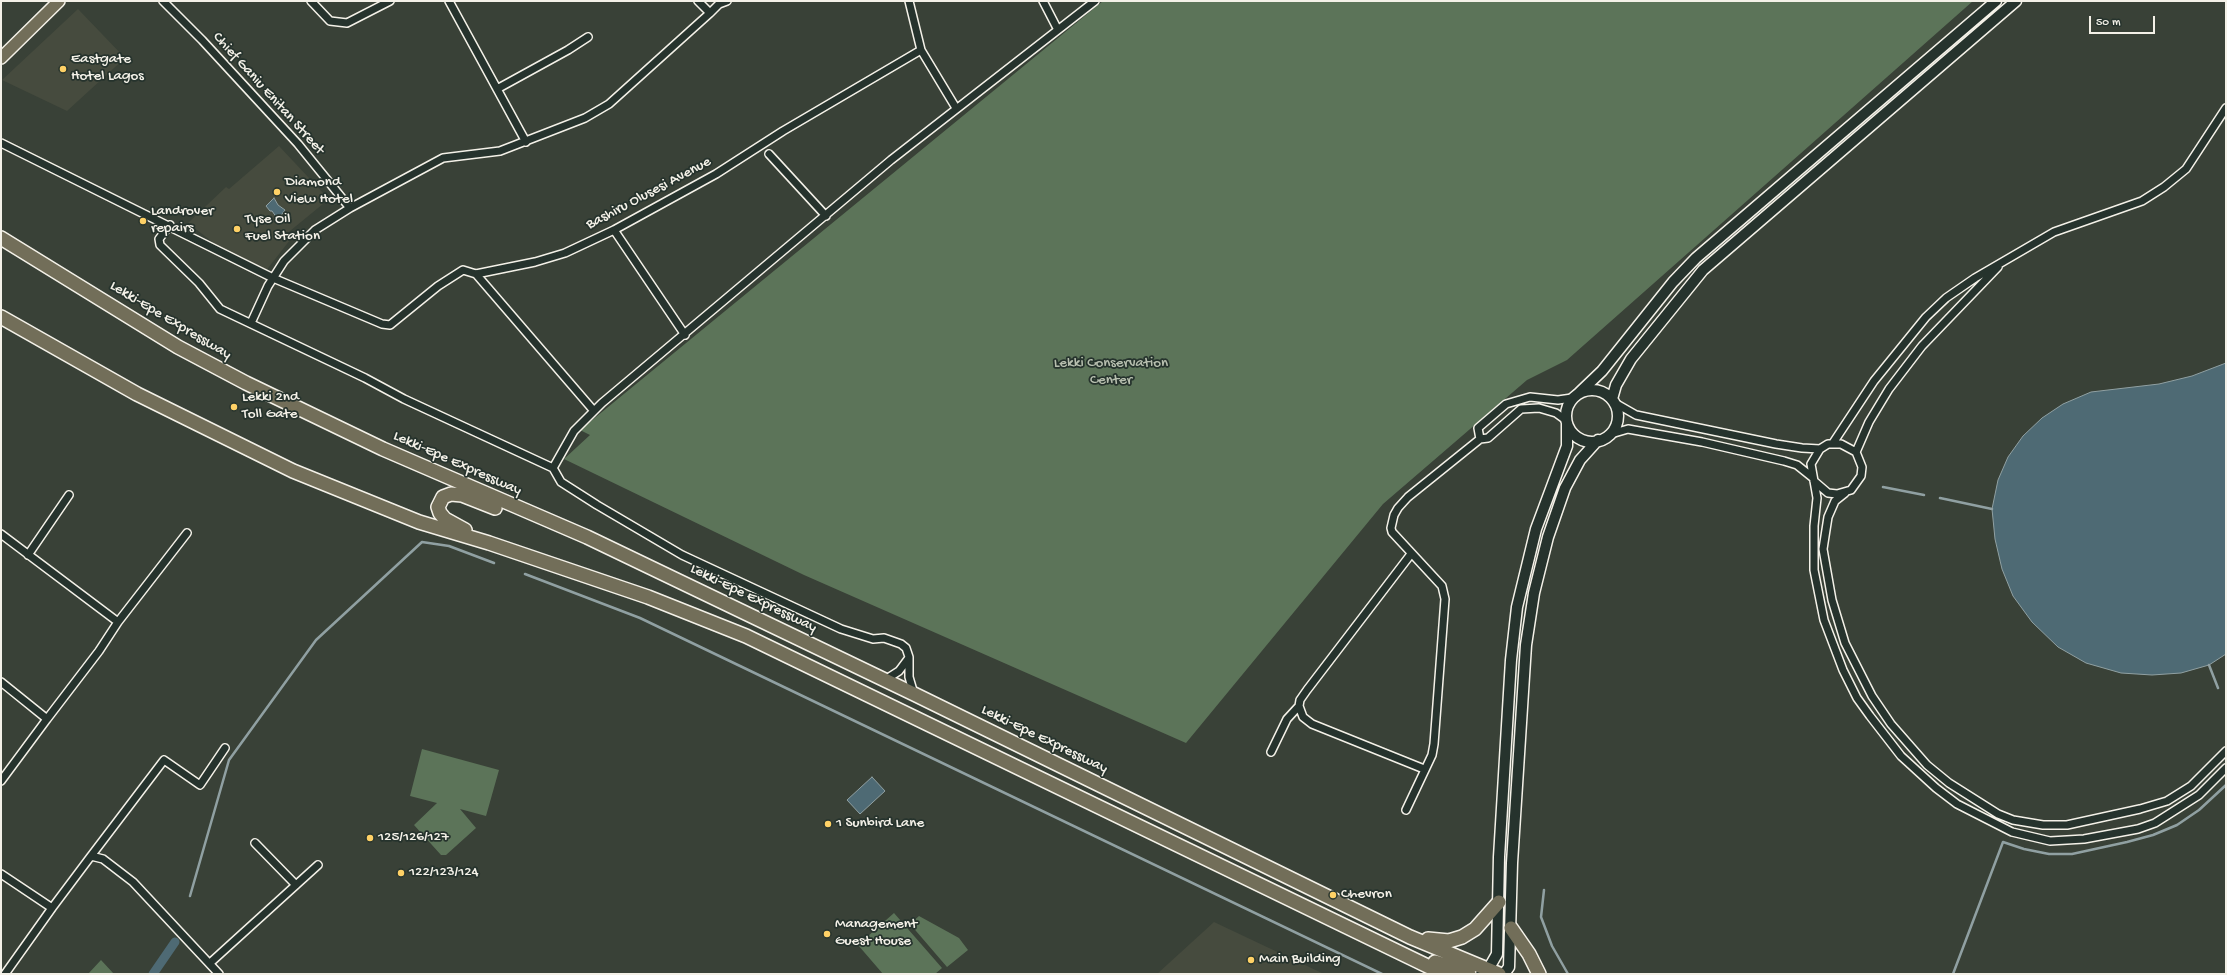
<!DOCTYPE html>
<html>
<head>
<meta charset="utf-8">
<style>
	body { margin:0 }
	#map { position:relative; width:2227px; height:975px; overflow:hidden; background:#394137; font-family:"Gochi Hand",sans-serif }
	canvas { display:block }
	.frame { position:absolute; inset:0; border:2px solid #f4f1e8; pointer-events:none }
	.scale { position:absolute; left:2089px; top:16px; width:66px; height:18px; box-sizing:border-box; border:2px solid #f4f1e8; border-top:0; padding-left:5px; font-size:12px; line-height:14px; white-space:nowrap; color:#f4f1e8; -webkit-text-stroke:3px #26332d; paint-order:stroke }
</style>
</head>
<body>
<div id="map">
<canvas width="2227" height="975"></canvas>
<div class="frame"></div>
<div class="scale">50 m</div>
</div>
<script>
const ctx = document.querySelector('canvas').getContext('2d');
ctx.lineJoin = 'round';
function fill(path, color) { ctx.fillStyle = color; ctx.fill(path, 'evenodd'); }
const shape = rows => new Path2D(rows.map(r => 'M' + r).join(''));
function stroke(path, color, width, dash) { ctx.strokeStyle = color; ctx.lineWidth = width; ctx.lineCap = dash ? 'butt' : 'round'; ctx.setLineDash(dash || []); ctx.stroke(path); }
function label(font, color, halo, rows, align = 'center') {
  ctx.font = font + ' "Gochi Hand",sans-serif'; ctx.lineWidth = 3.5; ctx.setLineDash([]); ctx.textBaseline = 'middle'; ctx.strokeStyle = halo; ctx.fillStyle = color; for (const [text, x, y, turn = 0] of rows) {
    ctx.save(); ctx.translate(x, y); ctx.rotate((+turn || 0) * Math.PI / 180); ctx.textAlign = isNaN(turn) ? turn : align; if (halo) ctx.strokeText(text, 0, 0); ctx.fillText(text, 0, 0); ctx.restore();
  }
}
fill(shape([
	[78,9,125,58,67,111,2,80],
	[279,146,324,194,323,204,285,235,290,240,265,272,224,251,188,223,226,187,229,189],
	[1214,922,1324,974,1157,974]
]), '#464b3e');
fill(shape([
	[1103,1,1973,1,1567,360,1527,380,1383,504,1186,743,804,575,564,459,590,435,580,430],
	[422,749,499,770,486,816,460,809,476,828,446,855,441,855,414,825,437,803,410,796],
	[894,913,942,968,935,974,883,974,858,945],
	[919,916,959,938,968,950,947,967,910,924],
	[101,960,114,974,88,974]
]), '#5c7459');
const water = shape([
	[274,198,278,205,285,210,279,218,277,218,272,211,270,211,266,206,274,198],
	[2226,363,2226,654,2209,665,2181,673,2152,675,2121,673,2086,663,2058,647,2032,622,2013,596,2002,569,1995,539,1992,509,1998,480,2008,457,2023,436,2042,418,2063,404,2091,392,2159,384,2192,376,2226,363],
	[872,777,885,791,860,814,847,800,872,777]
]);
fill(water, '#4e6a74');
stroke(water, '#90a0a2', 1);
stroke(shape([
	[1883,487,1924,495],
	[1940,498,1992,509],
	[525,574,640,618,1382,974],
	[2209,665,2218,688],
	[1544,890,1541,917,1552,946,1568,974],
	[190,896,229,760,316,640,422,542,449,546,494,563],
	[1953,974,2003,842,2024,849,2049,854,2072,854,2127,842,2153,835,2177,825,2199,810,2226,785]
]), '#90a0a2', 2.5);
stroke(shape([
	[153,974,175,942]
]), '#4e6a74', 9);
const street = shape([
	[163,1,202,40,298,144,350,208],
	[311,1,330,21,347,23,390,1],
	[449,1,526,142],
	[698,1,710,13],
	[909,1,921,50,956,108],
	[1043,1,1058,30],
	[497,89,568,50,588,37],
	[1,143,273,278,382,324,390,325,438,286,463,270,476,274,535,262,565,253,614,230,716,174,783,131,921,50],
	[769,154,826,216],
	[170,225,159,239,160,245,199,283,220,309,365,378,404,399,553,468,561,482,597,505,682,555,841,629,873,639,884,638,901,644,906,648,909,657,909,677,914,694],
	[614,230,685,335],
	[476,274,594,411],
	[251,323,268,286,284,261,315,230,350,208,443,158,500,151,585,118,609,104,710,13,719,4,727,1],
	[1615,403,1636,415,1776,444,1802,448,1820,449],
	[1611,434,1628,429,1702,442,1784,461,1797,465,1812,477],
	[1480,439,1478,428,1506,404,1530,397,1558,400,1572,398],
	[1833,443,1874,381,1926,317,1946,298,1975,278,2054,232,2142,201,2164,187,2186,169,2226,108],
	[1856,452,1869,422,1889,389,1922,346,1998,267],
	[553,468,574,431,602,403,891,160,1095,1],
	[1814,481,1828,493,1837,494,1851,490,1861,476,1862,467,1856,452,1841,444,1828,444,1820,449,1811,464,1817,498,1814,526,1814,570,1824,620,1843,670,1857,698,1870,716,1901,756,1936,788,1957,804,2012,832,2050,841,2084,839,2138,829,2155,823,2199,795,2226,768],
	[1845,493,1835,501,1828,517,1823,549,1832,600,1845,643,1872,696,1891,724,1927,765,1949,783,1998,814,2013,820,2043,825,2067,825,2140,809,2167,801,2191,786,2226,751],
	[1,534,118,622,99,651,47,719],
	[1411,554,1307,690,1300,700,1299,706,1303,717,1312,724,1424,769],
	[28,555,69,495],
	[118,622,187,533],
	[885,680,899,671,908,659],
	[1,682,47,719,1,781],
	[1271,752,1287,719,1299,706],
	[1406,810,1432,755,1434,744,1445,599,1442,586,1392,532,1391,528,1394,515,1398,508,1408,497,1480,439,1488,438,1521,409,1539,408,1556,413,1567,421],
	[255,843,296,885],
	[91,856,164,760,200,785,225,748],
	[1,874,52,908,91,856,103,859,133,882,219,974],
	[210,963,318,865],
	[5,974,52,908]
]);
const secondary = shape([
	'1566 416a26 26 0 1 1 52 0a26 26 0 1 1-52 0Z',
	[1579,393,1602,371,1673,282,1696,258,1996,1],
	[1612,399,1616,385,1631,359,1703,270,2016,1],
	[1481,974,1489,968,1497,954,1499,857,1511,660,1517,607,1536,529,1567,446,1567,424],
	[1504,974,1509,967,1512,863,1526,645,1534,593,1548,537,1565,488,1580,460,1598,440]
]);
const primary = shape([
	[1,58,59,1]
]);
const highway = shape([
	[1,238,178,347,246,383,383,449,587,537,914,694,1410,937,1499,974],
	[1,317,137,394,293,471,419,522,489,543,648,597,746,636,1444,974],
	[465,530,445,519,440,513,438,507,443,497,451,494,462,495,495,508],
	[1511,928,1529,954,1539,974],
	[1428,939,1449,941,1462,937,1475,929,1499,902],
	[1435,962,1469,974]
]);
stroke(street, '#f4f1e8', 10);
stroke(secondary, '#f4f1e8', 13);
stroke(primary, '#f4f1e8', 14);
stroke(highway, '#f4f1e8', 16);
stroke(street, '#26332d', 7);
stroke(secondary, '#26332d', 10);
stroke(primary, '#726e59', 11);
stroke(highway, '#726e59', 13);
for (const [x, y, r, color] of [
	[63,69,4,"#ffd166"],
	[277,192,4,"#ffd166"],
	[143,221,4,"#ffd166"],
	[237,229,4,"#ffd166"],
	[234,407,4,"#ffd166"],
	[828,824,4,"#ffd166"],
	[370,838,4,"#ffd166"],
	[401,873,4,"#ffd166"],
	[1333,895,4,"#ffd166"],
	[827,934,4,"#ffd166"],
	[1251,960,4,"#ffd166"]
]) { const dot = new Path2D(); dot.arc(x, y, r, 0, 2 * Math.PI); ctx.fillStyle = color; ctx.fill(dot); stroke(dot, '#26332d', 1.5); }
label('15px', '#f4f1e8', '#26332d', [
	["Eastgate",71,60],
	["Hotel Lagos",71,77],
	["Diamond",285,183],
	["View Hotel",285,200],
	["Landrover",151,212],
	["repairs",151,229],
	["Tyse Oil",245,220],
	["Fuel Station",245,237],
	["Lekki 2nd",242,398],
	["Toll Gate",242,415],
	["1 Sunbird Lane",836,824],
	["125/126/127",378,838],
	["122/123/124",409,873],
	["Chevron",1341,895],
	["Management",835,925],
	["Guest House",835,942],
	["Main Building",1259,960]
], 'left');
label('15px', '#f4f1e8', '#26332d', [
	["Chief Ganiu Enitan Street",268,94,48],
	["Bashiru Olusesi Avenue",649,194,-28],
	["Lekki-Epe Expressway",170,321,31],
	["Lekki-Epe Expressway",457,464,24],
	["Lekki-Epe Expressway",753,599,26],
	["Lekki-Epe Expressway",1044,740,26]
]);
label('15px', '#b7bfaf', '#26332d', [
	["Lekki Conservation",1111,364],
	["Center",1111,381]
]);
</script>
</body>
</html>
